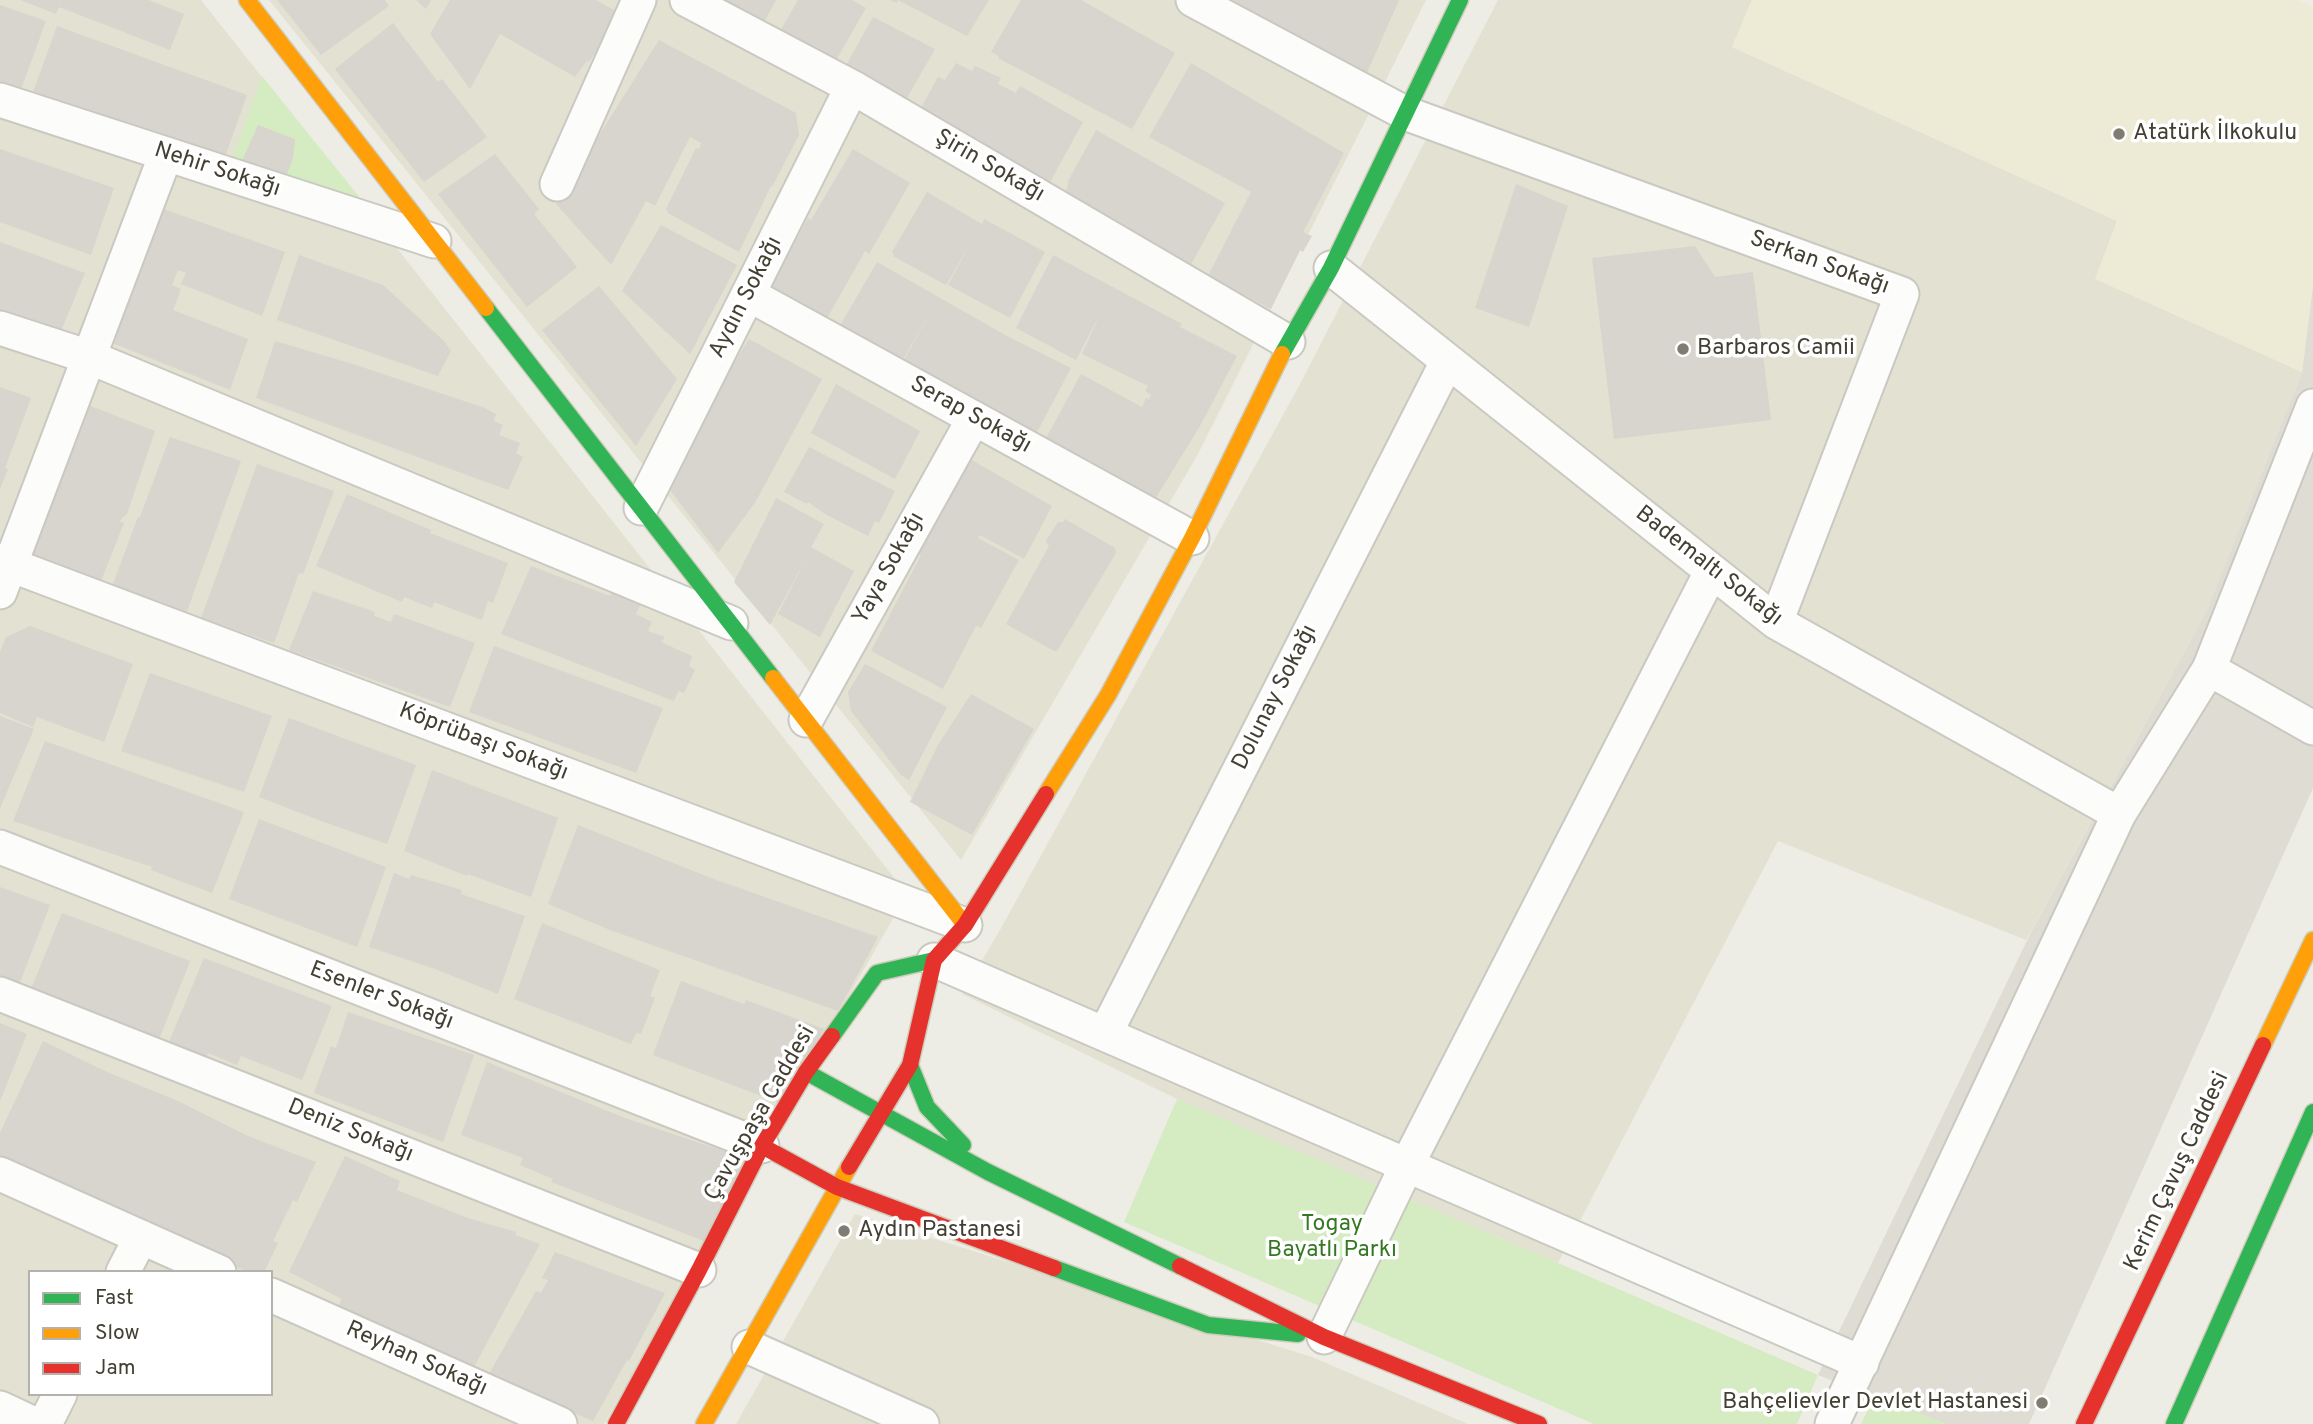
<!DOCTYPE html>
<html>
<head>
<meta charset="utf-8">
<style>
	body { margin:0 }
	#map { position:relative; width:2313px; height:1424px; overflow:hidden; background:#eeede5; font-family:Overpass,sans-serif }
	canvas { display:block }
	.legend { position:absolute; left:28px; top:1270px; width:245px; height:126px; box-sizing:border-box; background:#fff; border:2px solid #b4b2ad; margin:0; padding:9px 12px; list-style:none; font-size:21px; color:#433f32 }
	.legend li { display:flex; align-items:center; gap:14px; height:35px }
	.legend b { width:35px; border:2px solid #b4b2ad }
</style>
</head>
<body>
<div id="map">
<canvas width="2313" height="1424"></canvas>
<ul class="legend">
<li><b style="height:9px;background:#30b455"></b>Fast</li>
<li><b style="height:9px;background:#ff9f0a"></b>Slow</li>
<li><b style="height:9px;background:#e5322d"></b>Jam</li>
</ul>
</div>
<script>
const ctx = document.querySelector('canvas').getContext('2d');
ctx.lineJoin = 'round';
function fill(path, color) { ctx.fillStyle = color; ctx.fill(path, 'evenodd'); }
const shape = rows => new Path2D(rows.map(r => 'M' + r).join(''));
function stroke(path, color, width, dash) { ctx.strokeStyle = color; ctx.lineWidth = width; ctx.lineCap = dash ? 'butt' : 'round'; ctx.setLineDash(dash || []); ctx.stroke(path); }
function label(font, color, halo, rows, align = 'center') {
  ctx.font = font + ' Overpass,sans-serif'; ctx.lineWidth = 7; ctx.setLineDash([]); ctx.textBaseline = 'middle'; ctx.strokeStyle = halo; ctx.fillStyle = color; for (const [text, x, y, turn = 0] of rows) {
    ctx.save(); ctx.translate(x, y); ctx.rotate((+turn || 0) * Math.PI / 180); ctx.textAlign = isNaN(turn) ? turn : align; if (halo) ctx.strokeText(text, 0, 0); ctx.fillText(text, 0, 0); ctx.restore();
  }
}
fill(shape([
	[0,0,201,0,907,894,604,1424,0,1424],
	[30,1272,271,1272,271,1394,30,1394],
	[269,0,1426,0,1198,454,961,860],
	[1498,0,1752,0,1732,47,2117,221,2096,279,2302,372,2206,612,2026,940,1778,841,1558,1263,1177,1099,962,994,1000,930,1300,384],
	[855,1214,1312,1357,1468,1424,736,1424]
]), '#e3e1d2');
fill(shape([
	[2313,285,2313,788,2029,1424,1946,1424,1818,1375,2033,928,2206,612,2302,372]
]), '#dedcd3');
fill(shape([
	[1752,0,2297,0,2313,7,2313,285,2302,372,2095,279,2117,221,1732,47]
]), '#edead6');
fill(shape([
	[262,76,381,224,229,167],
	[1177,1099,1818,1375,1797,1424,1594,1424,1124,1222],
	[1875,1395,1946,1424,1861,1424]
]), '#d5ebc2');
fill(shape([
	[20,0,149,0,184,14,170,50,59,7,56,14],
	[277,0,385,0,389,6,321,55],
	[416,0,431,0,426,9],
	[450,0,596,0,621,14,589,62,587,61,575,77,500,34,470,89,430,34],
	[693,0,776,0,757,35],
	[798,0,852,0,866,8,831,69,776,38],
	[890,0,989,0,967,36,898,0,897,3],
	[1021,0,1081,0,1175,53,1132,129,998,58,999,56,991,52],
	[1219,0,1399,0,1362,84],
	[0,5,46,21,20,92,0,85],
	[873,17,935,49,899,112,839,78],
	[393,23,438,82,442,79,487,137,424,182,335,69],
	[57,26,247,95,223,163,33,92],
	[659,40,796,113,799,135,772,187,771,186,739,252,668,213,666,209,696,148,699,149,701,143,690,137,655,206,646,201,611,265,556,204],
	[956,63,972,71,975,66,1001,78,998,84,1016,93,1020,86,1083,122,1045,191,917,115,938,77,945,80],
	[1191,63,1344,153,1303,232,1312,236,1303,252,1300,250,1271,309,1208,276,1251,192,1149,137],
	[258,125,295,139,293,158,282,187,238,170],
	[1096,130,1225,203,1190,266,1063,197,1069,183,1067,183],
	[0,149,114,188,91,255,0,222],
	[853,149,910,183,869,254,865,251,821,329,765,297,808,218,811,220],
	[495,154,539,209,534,214,577,267,527,307,438,194],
	[1516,184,1568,206,1529,327,1475,308],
	[927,192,982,224,984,219,1045,252,1010,318,948,285,970,244,946,285,893,256,894,254,892,252],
	[155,206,285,252,262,316,181,284,186,273,178,270,172,285,181,289,173,310,248,339,230,390,105,340],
	[661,225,737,265,690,354,622,291],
	[0,242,85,273,58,338,0,311],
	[1695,246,1715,277,1753,272,1771,420,1614,439,1592,258],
	[299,255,383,285,444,341,451,351,438,376,277,320],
	[1053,255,1182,324,1180,327,1237,356,1200,426,1152,504,1044,442,1081,374,1142,407,1146,398,1149,400,1151,395,1145,391,1148,386,1082,354,1101,312,1076,360,1016,328],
	[877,262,1007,336,1071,368,1030,445,897,372,933,308,896,371,834,336],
	[599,286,677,379,636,446,542,330],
	[749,339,822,379,756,501,718,553,667,486,725,377],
	[275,341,356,365,485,408,496,414,494,421,503,425,499,435,520,443,516,453,523,457,508,490,256,398],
	[836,384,920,431,895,479,811,433],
	[0,387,31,398,5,468,8,469,0,489],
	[83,403,155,431,127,514,119,521,124,523,101,581,29,555],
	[170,437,241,461,185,617,110,592,138,517,140,517],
	[809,447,895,491,879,523,875,521,868,536,825,514,808,502,807,504,784,492],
	[963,455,1052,506,1024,559,980,535,978,538,1019,560,981,628,976,626,943,689,871,651,921,555,914,552],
	[257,464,334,491,303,574,299,573,274,643,201,618],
	[347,494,431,530,430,533,508,563,493,603,488,601,482,620,434,602,432,608,404,597,402,602,316,566],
	[776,498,824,524,811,547,854,571,820,637,778,614,809,553,770,625,734,582],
	[1065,519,1115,548,1116,553,1057,651,1054,651,1006,624,1049,546,1046,541,1058,522,1063,522],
	[531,566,610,596,611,593,641,604,636,614,652,622,648,631,665,637,661,642,692,656,689,666,695,670,684,693,678,691,674,701,501,634],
	[313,591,375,612,374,616,391,622,394,614,475,643,450,707,289,650],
	[30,626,133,664,104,742,37,717,33,727,0,713,0,652,6,637],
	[494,646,663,708,636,773,469,712],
	[865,664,947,707,909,780,901,775,851,711,848,692],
	[150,673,272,716,244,792,121,751],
	[971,694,1034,729,972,835,910,802,938,745],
	[0,716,34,729,0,808],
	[289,718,416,765,387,844,324,822,259,797],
	[45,741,244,812,212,893,151,870,152,867,13,821],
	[432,770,558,818,531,897,468,874,467,876,404,851],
	[259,819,386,867,357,947,229,899],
	[578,825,711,878,878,937,838,1011,610,930,548,904],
	[394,873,409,879,411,875,462,890,461,894,525,916,498,994,435,969,369,947],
	[0,887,50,905,17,990,0,984],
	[62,913,190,961,158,1042,29,994],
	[542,923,660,970,650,996,655,998,641,1034,636,1033,631,1044,514,999],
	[204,958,332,1006,302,1080,241,1056,237,1065,208,1053,207,1057,169,1042],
	[681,981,744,1004,746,1000,824,1029,785,1105,653,1055],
	[348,1012,474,1055,443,1142,314,1093,331,1046,336,1048],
	[0,1023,27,1034,0,1101],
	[43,1041,107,1072,178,1101,248,1136,316,1162,297,1202,293,1200,273,1241,278,1243,264,1272,248,1272,0,1160,0,1133],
	[487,1062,625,1118,748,1159,704,1241,551,1182,553,1179,520,1165,523,1158,461,1135],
	[345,1156,400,1181,397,1190,468,1218,516,1232,515,1235,540,1244,474,1367,338,1307,342,1299,289,1272],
	[555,1252,665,1293,629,1361,627,1360,593,1421,488,1376,536,1291,541,1293,548,1280,542,1278]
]), '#d7d5cd');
const street = shape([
	[687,0,852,87,1288,342],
	[1193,0,1405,113,1902,294,1776,622],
	[0,100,434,241],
	[557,184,639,0],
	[1331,268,1776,622,2119,814],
	[748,294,1192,538],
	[0,328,89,357,731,623],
	[641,508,852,87],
	[0,561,965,925],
	[0,592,166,154],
	[2209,669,2313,728],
	[806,720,974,418],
	[0,847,762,1146],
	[934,960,1862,1363],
	[0,994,699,1270],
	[1105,1034,1447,362],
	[0,1174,219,1272],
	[123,1272,141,1237],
	[271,1295,560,1424],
	[1324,1337,1407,1165,1711,572],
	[749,1347,922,1424],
	[0,1408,34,1424],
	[45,1424,60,1394],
	[1832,1424,2119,814,2209,669,2313,406]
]);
const fast = shape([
	[486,308,773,678],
	[1282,354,1331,268,1460,0],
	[832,1036,877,973,934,960],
	[910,1065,927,1107,963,1145],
	[806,1072,988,1172,1180,1266],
	[1054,1268,1208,1325,1298,1334],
	[2174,1424,2313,1112]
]);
const slow = shape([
	[247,0,486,308],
	[773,678,965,925],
	[1046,794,1108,695,1192,538,1282,354],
	[2263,1045,2313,940],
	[704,1424,849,1167]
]);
const jam = shape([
	[762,1146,837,1187,1054,1268],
	[849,1167,910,1065,934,960,965,925,1046,794],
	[1180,1266,1324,1337,1539,1424],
	[616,1424,699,1270,762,1146,806,1072,832,1036],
	[2084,1424,2263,1045]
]);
stroke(street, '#cac9c1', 37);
stroke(fast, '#ceccbb', 19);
stroke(slow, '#ceccbb', 19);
stroke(jam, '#ceccbb', 19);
stroke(street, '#fcfcfb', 33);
stroke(fast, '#30b455', 16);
stroke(slow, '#ff9f0a', 16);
stroke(jam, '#e5322d', 16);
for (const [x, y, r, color] of [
	[2119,134,7,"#7f7c71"],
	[1683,349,7,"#7f7c71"],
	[844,1231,7,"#7f7c71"],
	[2042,1403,7,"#7f7c71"]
]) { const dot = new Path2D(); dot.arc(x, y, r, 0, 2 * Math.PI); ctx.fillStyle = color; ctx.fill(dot); stroke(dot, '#fff', 2.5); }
label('23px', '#433f32', '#fff', [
	["Atatürk İlkokulu",2133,134],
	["Barbaros Camii",1697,349],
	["Aydın Pastanesi",858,1231],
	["Bahçelievler Devlet Hastanesi",2028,1403,"right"]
], 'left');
label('23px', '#433f32', '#fff', [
	["Şirin Sokağı",989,167,30],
	["Nehir Sokağı",217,171,18],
	["Serkan Sokağı",1819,264,20],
	["Aydın Sokağı",747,298,-63],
	["Serap Sokağı",970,416,29],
	["Bademaltı Sokağı",1708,567,38],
	["Yaya Sokağı",890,569,-61],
	["Dolunay Sokağı",1276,698,-63],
	["Köprübaşı Sokağı",483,743,21],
	["Esenler Sokağı",381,997,21],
	["Çavuşpaşa Caddesi",761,1114,-60],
	["Deniz Sokağı",350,1132,22],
	["Kerim Çavuş Caddesi",2178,1172,-65],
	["Reyhan Sokağı",416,1360,24]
]);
label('23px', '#357822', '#fff', [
	["Togay",1332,1225],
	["Bayatlı Parkı",1332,1251]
]);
</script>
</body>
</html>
